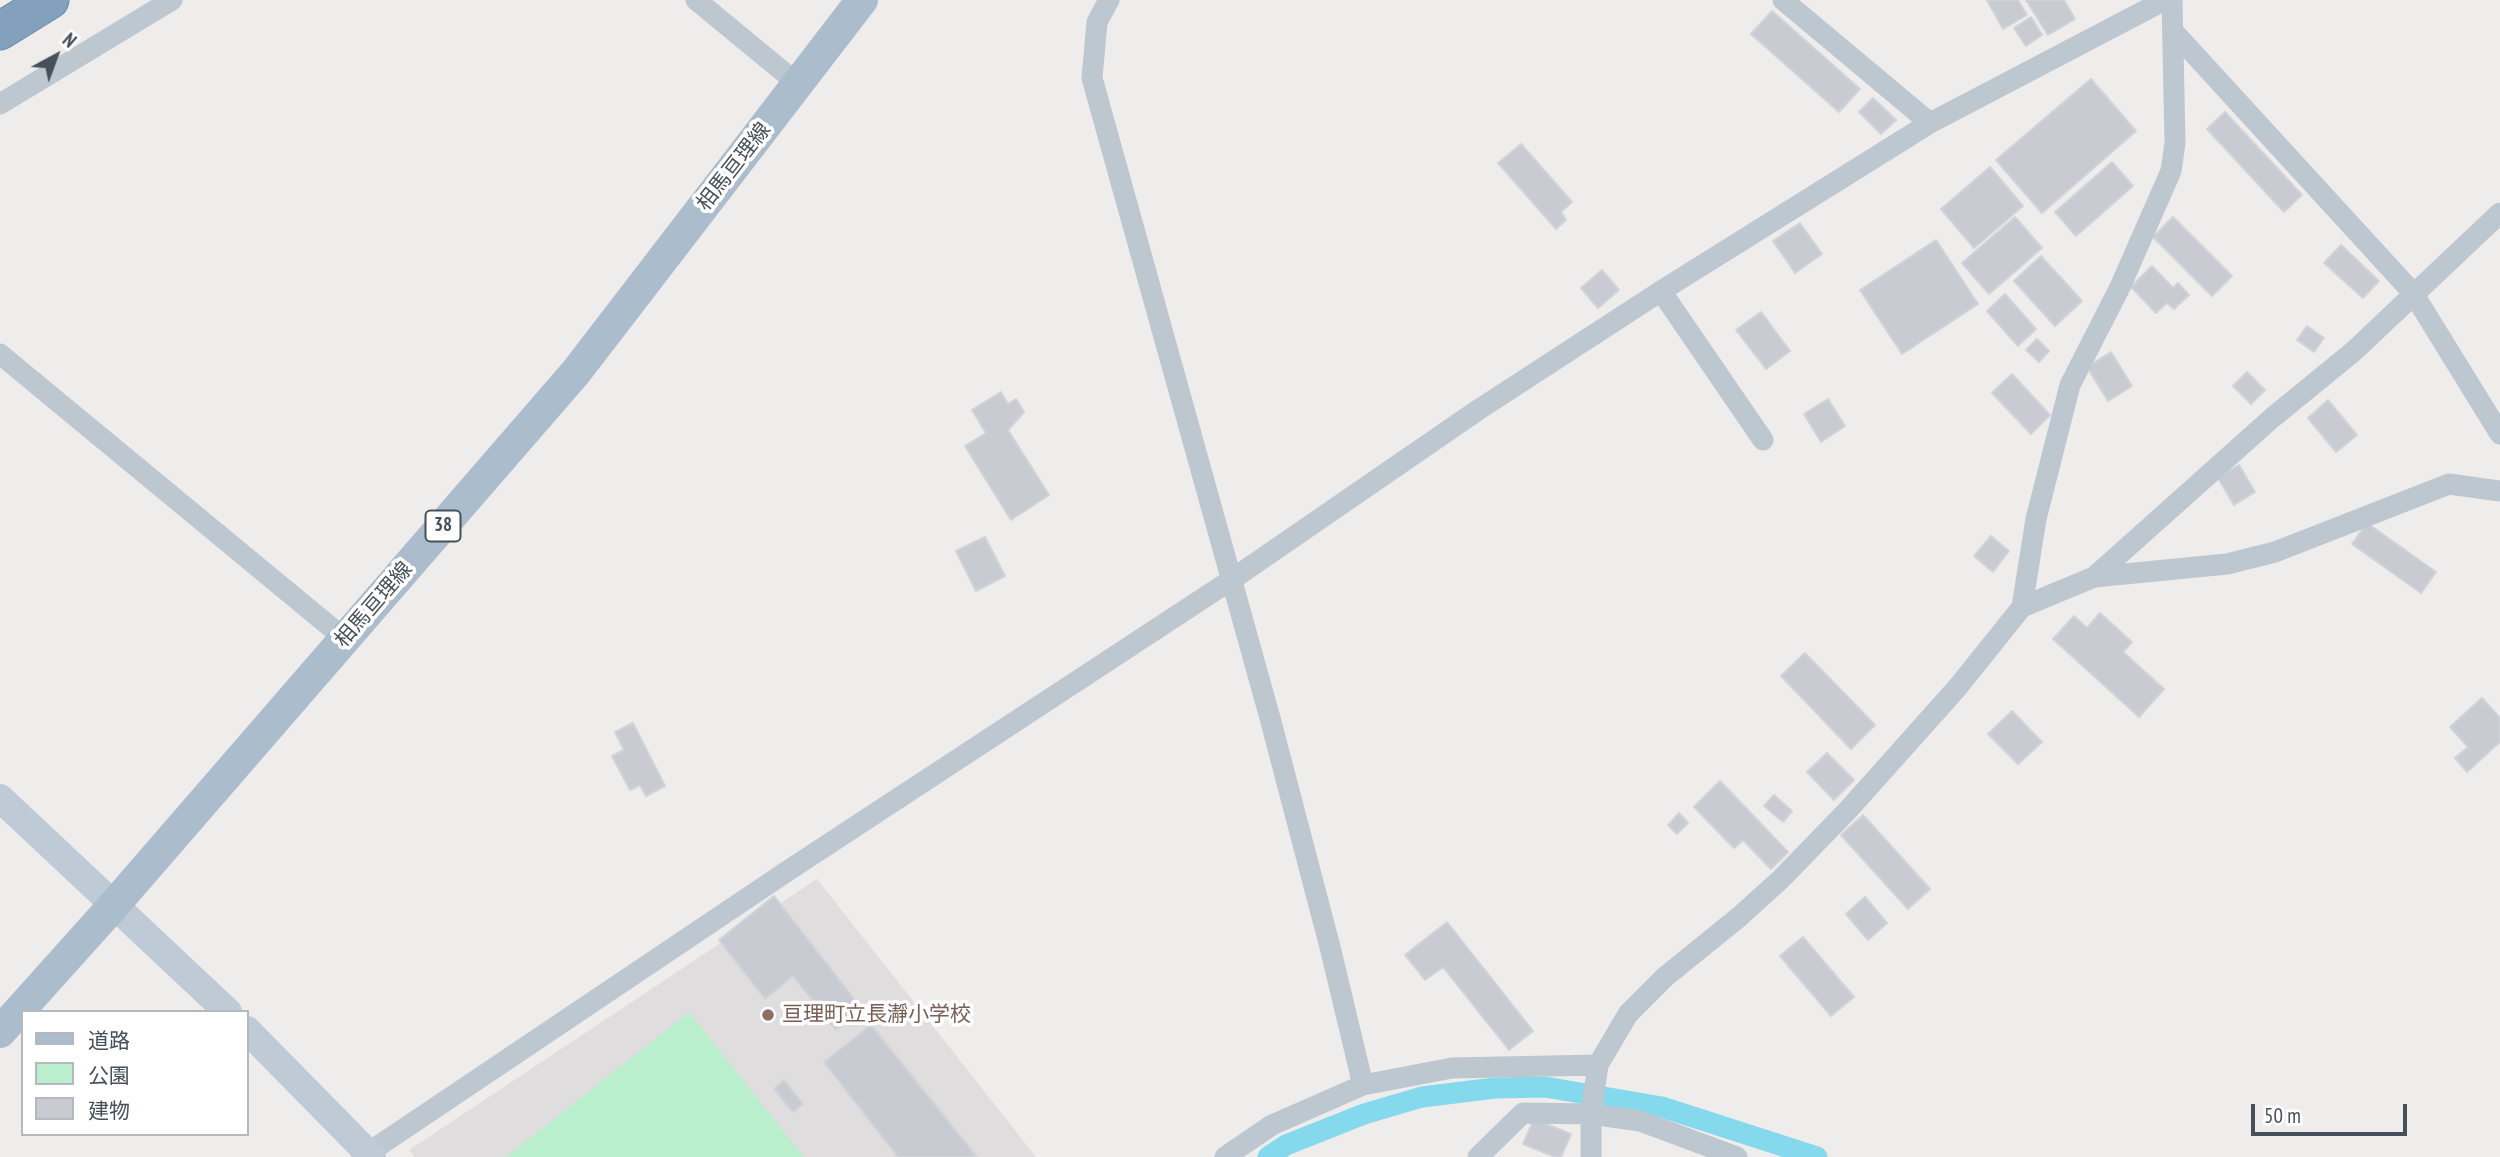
<!DOCTYPE html>
<html>
<head>
<meta charset="utf-8">
<style>
	body { margin:0 }
	#map { position:relative; width:2500px; height:1157px; overflow:hidden; background:#efecec; font-family:"PT Sans Narrow","Noto Sans JP",sans-serif }
	canvas { display:block }
	.legend { position:absolute; left:21px; top:1010px; width:228px; height:126px; box-sizing:border-box; background:#fff; border:2px solid #b5b9bd; margin:0; padding:9px 12px; list-style:none; font-size:21px; color:#45505a }
	.legend li { display:flex; align-items:center; gap:14px; height:35px }
	.legend b { width:35px; border:2px solid #b5b9bd }
	.north { position:absolute; left:21px; top:21px; width:70px; height:70px; -webkit-text-stroke:5px #fff; paint-order:stroke; rotate:41deg; font-size:19px; font-weight:700; line-height:28px; text-align:center; color:#45505a }
	.north::after { content:''; display:block; margin:auto; width:24px; height:32px; background:#45505a; clip-path:polygon(50% 0,100% 100%,50% 72%,0 100%) }
	.scale { position:absolute; left:2251px; top:1104px; width:156px; height:32px; box-sizing:border-box; border:4px solid #45505a; border-top:0; padding-left:9px; font-size:21px; line-height:24px; white-space:nowrap; color:#45505a; -webkit-text-stroke:5px #fff; paint-order:stroke }
</style>
</head>
<body>
<div id="map">
<canvas width="2500" height="1157"></canvas>
<ul class="legend">
<li><b style="height:9px;background:#abbccc"></b>道路</li>
<li><b style="height:19px;background:#b9efcd"></b>公園</li>
<li><b style="height:19px;background:#c9cbd2"></b>建物</li>
</ul>
<div class="north">N</div>
<div class="scale">50 m</div>
</div>
<script>
const ctx = document.querySelector('canvas').getContext('2d');
ctx.lineJoin = 'round';
function fill(path, color) { ctx.fillStyle = color; ctx.fill(path, 'evenodd'); }
const shape = rows => new Path2D(rows.map(r => 'M' + r).join(''));
function stroke(path, color, width, dash) { ctx.strokeStyle = color; ctx.lineWidth = width; ctx.lineCap = dash ? 'butt' : 'round'; ctx.setLineDash(dash || []); ctx.stroke(path); }
function label(font, color, halo, rows, align = 'center') {
  ctx.font = font + ' "PT Sans Narrow","Noto Sans JP",sans-serif'; ctx.lineWidth = 7; ctx.setLineDash([]); ctx.textBaseline = 'middle'; ctx.strokeStyle = halo; ctx.fillStyle = color; for (const [text, x, y, turn = 0] of rows) {
    ctx.save(); ctx.translate(x, y); ctx.rotate((+turn || 0) * Math.PI / 180); ctx.textAlign = isNaN(turn) ? turn : align; if (halo) ctx.strokeText(text, 0, 0); ctx.fillText(text, 0, 0); ctx.restore();
  }
}
fill(shape([
	[817,879,1036,1157,415,1157,409,1150]
]), '#e0ddde');
fill(shape([
	[689,1012,804,1157,506,1157]
]), '#b9efcd');
stroke(shape([
	[1268,1157,1286,1145,1364,1114,1422,1097,1495,1088,1545,1087,1662,1107,1817,1157]
]), '#85d9ed', 21);
const building = shape([
	[1987,0,2018,0,2027,15,2003,29,1987,0],
	[2026,0,2064,0,2075,19,2048,35,2026,0],
	[1772,11,1860,89,1839,112,1751,34,1772,11],
	[2031,17,2042,35,2026,46,2014,28,2031,17],
	[2091,79,2136,131,2042,213,1996,160,2091,79],
	[1873,98,1896,120,1881,134,1859,112,1873,98],
	[2225,112,2302,195,2284,212,2207,129,2225,112],
	[1521,144,1572,202,1561,212,1566,220,1556,229,1498,163,1521,144],
	[2112,162,2133,186,2076,236,2055,212,2112,162],
	[1990,167,2023,206,1974,248,1941,209,1990,167],
	[2015,217,2042,248,1989,294,1962,263,2015,217],
	[2173,217,2232,276,2212,296,2153,237,2173,217],
	[1800,223,1822,254,1795,273,1773,241,1800,223],
	[1936,240,1978,304,1902,354,1860,290,1936,240],
	[2341,245,2379,281,2363,298,2324,263,2341,245],
	[2041,256,2082,301,2055,326,2014,281,2041,256],
	[2152,266,2173,288,2178,283,2189,295,2174,309,2167,303,2156,313,2131,287,2152,266],
	[1602,270,1619,290,1598,308,1581,288,1602,270],
	[2005,294,2036,329,2018,346,1987,311,2005,294],
	[1761,312,1790,351,1766,369,1736,330,1761,312],
	[2307,326,2324,338,2314,352,2297,340,2307,326],
	[2037,339,2049,351,2039,362,2026,350,2037,339],
	[2111,352,2132,386,2108,401,2087,367,2111,352],
	[2247,372,2265,390,2251,404,2233,386,2247,372],
	[2012,374,2050,415,2031,434,1992,393,2012,374],
	[1001,392,1008,404,1016,399,1024,412,1008,430,1049,495,1011,520,965,446,986,433,972,410,1001,392],
	[1828,399,1845,426,1821,442,1804,414,1828,399],
	[2328,400,2357,435,2336,452,2308,418,2328,400],
	[2239,465,2255,492,2234,505,2218,478,2239,465],
	[2367,523,2436,572,2421,593,2352,544,2367,523],
	[1991,536,2009,551,1993,572,1974,556,1991,536],
	[985,537,1005,576,976,591,956,551,985,537],
	[2100,613,2132,642,2123,652,2164,689,2139,717,2053,639,2074,616,2087,628,2100,613],
	[1805,653,1875,725,1851,749,1781,676,1805,653],
	[2482,698,2500,718,2500,742,2467,772,2455,758,2468,747,2450,727,2482,698],
	[2012,711,2042,742,2018,764,1988,734,2012,711],
	[633,723,665,786,646,796,640,785,630,790,612,756,624,750,615,732,633,723],
	[1827,753,1854,780,1834,800,1807,772,1827,753],
	[1720,781,1788,852,1771,869,1743,840,1734,848,1694,807,1720,781],
	[1774,795,1792,811,1783,822,1764,806,1774,795],
	[1679,813,1688,823,1677,834,1668,825,1679,813],
	[1863,815,1930,889,1908,909,1841,835,1863,815],
	[774,896,862,1009,836,1030,793,976,765,999,719,940,774,896],
	[1865,897,1887,923,1868,940,1846,914,1865,897],
	[1447,922,1533,1031,1509,1050,1443,967,1425,980,1405,955,1447,922],
	[1803,937,1854,997,1831,1016,1780,956,1803,937],
	[871,1025,977,1157,898,1157,824,1062,871,1025],
	[784,1080,803,1104,793,1112,774,1089,784,1080],
	[1534,1119,1571,1134,1561,1157,1555,1157,1523,1144,1534,1119]
]);
fill(building, '#c9cbd2');
stroke(building, '#d0d3d8', 2);
const highway = shape([
	[0,31,50,0]
]);
stroke(highway, '#6e8ba9', 39);
stroke(shape([
	[696,0,798,84],
	[1109,0,1097,22,1092,78,1270,718,1330,947,1363,1085],
	[1783,0,1930,123],
	[2173,31,2413,293,2500,434],
	[0,104,172,0],
	[1661,291,1763,440],
	[0,354,345,639],
	[2094,577,2272,418,2354,351,2500,213],
	[2022,607,2094,577,2227,564,2275,552,2449,484,2500,491],
	[362,1157,789,870,1231,580,1478,410,1661,291,1930,123,2165,0],
	[1225,1157,1272,1125,1363,1085,1452,1068,1598,1065],
	[1478,1157,1523,1113,1591,1114,1640,1121,1737,1157],
	[1591,1157,1591,1114,1598,1065,1628,1014,1665,977,1739,917,1781,879,1848,810,1957,688,2022,607,2036,519,2070,385,2120,287,2171,171,2175,143,2172,0]
]), '#bdc7cf', 21);
stroke(shape([
	[0,798,228,1012],
	[247,1030,372,1157]
]), '#becad6', 28);
stroke(shape([
	[0,1032,114,905,576,372,862,0]
]), '#abbccc', 32);
stroke(highway, '#83a0bd', 37);
for (const [x, y, r, color] of [
	[768,1015,7,"#8d6e63"]
]) { const dot = new Path2D(); dot.arc(x, y, r, 0, 2 * Math.PI); ctx.fillStyle = color; ctx.fill(dot); stroke(dot, '#fff', 2.5); }
for (const [x, y, w] of [
	[443,526,35]
]) { const box = new Path2D(); box.roundRect(x - w / 2, y - 15.5, w, 31, 5); ctx.fillStyle = '#fff'; ctx.fill(box); stroke(box, '#45505a', 2); }
label('bold 19px', '#45505a', null, [
	["38",443,526]
]);
label('21px', '#45505a', '#fff', [
	["相馬亘理線",734,167,-52],
	["相馬亘理線",374,605,-49]
]);
label('21px', '#785e54', '#fff', [
	["亘理町立長瀞小学校",782,1015]
], 'left');
</script>
</body>
</html>
